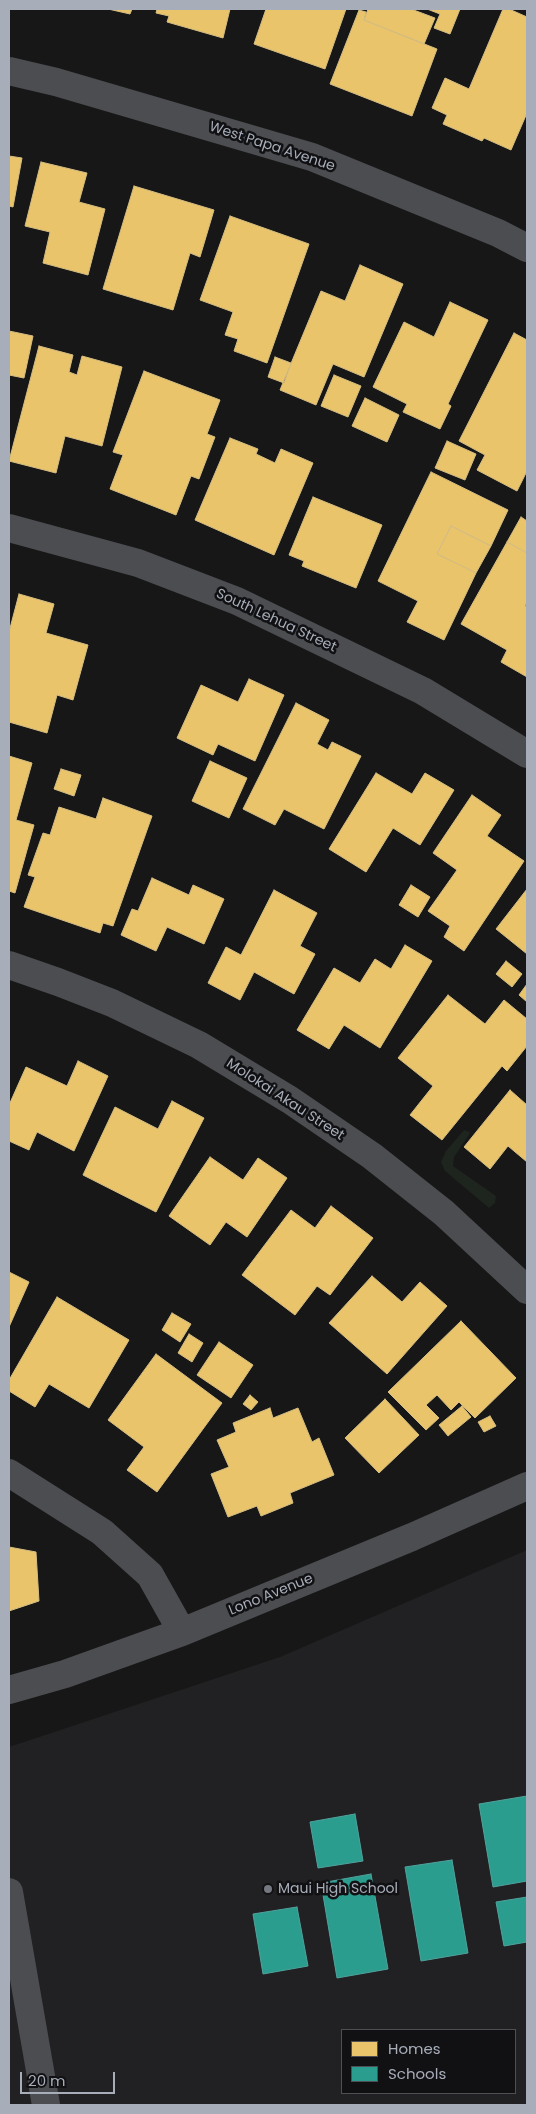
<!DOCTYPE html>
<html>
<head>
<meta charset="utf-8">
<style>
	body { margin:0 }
	#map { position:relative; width:536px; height:2114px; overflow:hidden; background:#171717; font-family:Poppins,sans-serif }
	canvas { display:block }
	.frame { position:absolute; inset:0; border:10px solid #a7adb9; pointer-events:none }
	.legend { position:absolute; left:341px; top:2029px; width:175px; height:65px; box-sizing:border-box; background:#111113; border:1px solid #4d4f55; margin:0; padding:6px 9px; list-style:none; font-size:15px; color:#a7adb9 }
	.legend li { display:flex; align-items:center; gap:10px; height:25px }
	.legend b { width:25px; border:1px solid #4d4f55 }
	.scale { position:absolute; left:20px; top:2072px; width:95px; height:22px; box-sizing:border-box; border:2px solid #a7adb9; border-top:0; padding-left:6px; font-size:15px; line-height:18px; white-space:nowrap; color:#a7adb9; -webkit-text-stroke:4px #111113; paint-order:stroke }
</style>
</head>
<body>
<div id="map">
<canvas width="536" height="2114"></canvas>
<div class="frame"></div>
<ul class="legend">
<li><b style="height:14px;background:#e9c46a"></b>Homes</li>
<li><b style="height:14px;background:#2a9d8f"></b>Schools</li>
</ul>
<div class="scale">20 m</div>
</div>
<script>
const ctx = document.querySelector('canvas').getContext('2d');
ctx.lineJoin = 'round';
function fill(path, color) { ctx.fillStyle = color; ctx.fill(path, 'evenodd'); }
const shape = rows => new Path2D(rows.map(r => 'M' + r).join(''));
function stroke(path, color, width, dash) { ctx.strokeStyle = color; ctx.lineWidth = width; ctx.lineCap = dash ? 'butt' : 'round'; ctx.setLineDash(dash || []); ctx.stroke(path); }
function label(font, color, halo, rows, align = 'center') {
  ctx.font = font + ' Poppins,sans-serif'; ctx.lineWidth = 5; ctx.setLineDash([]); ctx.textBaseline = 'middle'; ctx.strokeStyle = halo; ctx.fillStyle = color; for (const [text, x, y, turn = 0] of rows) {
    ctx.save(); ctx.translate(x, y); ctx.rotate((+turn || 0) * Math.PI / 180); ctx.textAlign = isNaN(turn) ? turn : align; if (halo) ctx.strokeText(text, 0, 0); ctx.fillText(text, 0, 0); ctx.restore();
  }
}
fill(shape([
	[527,1550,527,2105,9,2105,9,1747,280,1657],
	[342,2030,515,2030,515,2093,342,2093]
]), '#212123');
fill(shape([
	[464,1130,470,1132,469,1135,454,1157,453,1166,496,1196,495,1203,489,1208,445,1171,441,1162,446,1151]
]), '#1d251e');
const homes = shape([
	[108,9,132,9,130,14,108,9],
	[157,9,230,9,223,38,167,22,169,16,156,13,157,9],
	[266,9,346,9,325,69,254,44,266,9],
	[368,9,411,9,435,18,424,44,364,20,368,9],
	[427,9,460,9,450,34,434,28,440,14,427,9],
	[503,9,509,9,527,17,527,113,511,150,484,138,482,141,443,124,447,115,432,108,445,78,469,89,503,9],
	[359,10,366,12,364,20,437,49,412,116,330,84,359,10],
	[9,156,22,158,13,207,9,206,9,209,9,156],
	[41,162,87,173,79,202,105,209,88,275,43,263,50,232,25,226,41,162],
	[134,186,214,210,200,257,190,253,173,310,103,289,134,186],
	[230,216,309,244,267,363,234,351,238,339,225,335,233,312,200,300,230,216],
	[360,265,403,284,364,377,333,364,316,405,280,390,321,291,345,301,360,265],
	[450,302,488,320,448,404,451,406,440,429,403,412,407,404,373,387,404,322,434,337,450,302],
	[9,331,33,336,24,378,9,375,9,331],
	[514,333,527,340,527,471,517,491,477,470,485,455,459,441,514,333],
	[39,346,73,355,69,372,77,375,82,356,122,367,102,446,65,436,56,473,9,461,39,346],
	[275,357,291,363,284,383,268,377,275,357],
	[144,371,220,400,207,434,215,437,199,479,191,476,176,515,110,489,123,455,113,452,144,371],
	[334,375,361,386,348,417,321,406,334,375],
	[365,398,399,415,387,442,352,426,365,398],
	[230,438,258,449,256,454,275,463,281,449,313,463,274,555,195,520,230,438],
	[447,441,476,454,465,480,435,468,447,441],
	[431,472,508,510,491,546,451,526,437,554,476,573,444,640,407,622,418,601,378,581,431,472],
	[313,497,382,525,356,588,302,566,304,561,289,555,313,497],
	[521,517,527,521,527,553,507,542,521,517],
	[451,526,491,546,476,573,437,554,451,526],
	[507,542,527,553,527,601,525,606,527,607,527,677,501,662,507,650,461,624,507,542],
	[19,594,54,604,46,633,88,645,73,700,57,695,47,733,9,722,9,632,19,594],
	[249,679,284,695,255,761,218,744,213,755,177,738,201,685,238,702,249,679],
	[296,703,329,720,317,744,328,750,332,742,361,756,324,829,284,809,275,825,243,809,296,703],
	[9,756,32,763,16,820,34,825,15,893,9,891,9,756],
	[210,761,247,778,229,818,192,801,210,761],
	[61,769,81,775,74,796,54,789,61,769],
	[376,773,412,794,425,773,454,790,420,845,393,828,366,872,329,849,376,773],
	[472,795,501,815,487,836,524,861,464,951,444,937,450,926,428,911,457,870,433,853,472,795],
	[103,798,152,816,113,926,103,923,100,933,24,907,35,877,28,875,43,833,50,835,59,807,96,819,103,798],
	[152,878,189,895,193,885,224,899,204,944,167,927,156,951,121,935,132,909,138,911,152,878],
	[411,885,430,897,418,917,399,905,411,885],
	[527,889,527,954,496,929,527,889],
	[274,890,317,913,300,946,315,954,294,994,254,972,240,1000,208,983,226,947,241,955,274,890],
	[405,945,432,961,380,1048,344,1025,329,1049,297,1030,334,968,360,983,375,959,391,969,405,945],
	[506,961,522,974,512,987,496,974,506,961],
	[527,984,527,1002,519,995,527,984],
	[448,995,485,1024,504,1000,527,1019,527,1046,507,1071,502,1066,442,1140,410,1115,433,1086,398,1058,448,995],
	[78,1061,108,1076,74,1151,37,1132,29,1150,9,1141,9,1105,26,1067,67,1086,78,1061],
	[510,1090,527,1105,527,1162,508,1146,490,1169,464,1147,510,1090],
	[172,1101,204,1118,156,1212,83,1175,115,1107,158,1129,172,1101],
	[210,1157,243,1180,258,1158,287,1178,247,1237,226,1222,210,1245,169,1216,210,1157],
	[331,1206,373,1238,330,1295,317,1286,295,1315,242,1275,291,1210,315,1228,331,1206],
	[9,1272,29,1282,9,1327,9,1272],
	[372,1276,402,1302,420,1282,447,1306,387,1374,329,1323,372,1276],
	[57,1297,129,1340,89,1408,49,1384,35,1407,9,1391,9,1380,57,1297],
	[172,1313,191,1324,180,1342,162,1330,172,1313],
	[461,1321,516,1378,475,1418,459,1402,451,1410,437,1395,426,1405,439,1418,426,1430,388,1392,461,1321],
	[189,1334,203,1343,192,1362,178,1353,189,1334],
	[219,1342,253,1365,231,1398,197,1375,219,1342],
	[156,1354,222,1403,157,1492,127,1470,144,1447,108,1420,156,1354],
	[250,1395,258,1402,251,1410,243,1404,250,1395],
	[385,1399,419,1435,379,1473,345,1438,385,1399],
	[462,1406,471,1417,448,1436,439,1425,462,1406],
	[270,1408,273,1418,298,1408,312,1442,319,1438,334,1475,290,1493,293,1503,261,1516,257,1506,228,1517,211,1474,229,1467,217,1440,236,1432,233,1423,270,1408],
	[490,1416,496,1426,484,1432,478,1422,490,1416],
	[9,1547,36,1552,39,1601,9,1611,9,1547]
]);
fill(homes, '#e9c46a');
stroke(homes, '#d5bd82', 1);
const schools = shape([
	[527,1796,527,1881,493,1887,479,1804,527,1796],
	[355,1814,363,1861,318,1868,310,1822,355,1814],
	[452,1860,468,1953,421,1961,405,1867,452,1860],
	[371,1874,388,1969,337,1978,321,1883,371,1874],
	[527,1897,527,1942,504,1946,496,1902,527,1897],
	[297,1907,308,1966,263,1974,253,1914,297,1907]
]);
fill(schools, '#2a9d8f');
stroke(schools, '#50a29c', 1);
stroke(shape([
	[9,71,56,82,312,157,498,233,527,248],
	[9,528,138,563,237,601,423,691,527,754],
	[9,965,58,982,112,1003,199,1045,290,1100,372,1156,444,1213,527,1290],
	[9,1473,102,1532,150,1575,182,1632],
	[9,1690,65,1674,182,1632,412,1537,527,1486],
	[9,1892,46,2105]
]), '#4b4d50', 28);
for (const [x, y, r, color] of [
	[268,1889,5,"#757880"]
]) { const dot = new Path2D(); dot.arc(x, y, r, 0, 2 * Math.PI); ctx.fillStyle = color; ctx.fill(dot); stroke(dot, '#111113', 2); }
label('14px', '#a7adb9', '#111113', [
	["West Papa Avenue",272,147,18],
	["South Lehua Street",276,621,25],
	["Molokai Akau Street",285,1100,33],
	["Lono Avenue",271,1595,-22]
]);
label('14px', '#a7adb9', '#111113', [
	["Maui High School",278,1889]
], 'left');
</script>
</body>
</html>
